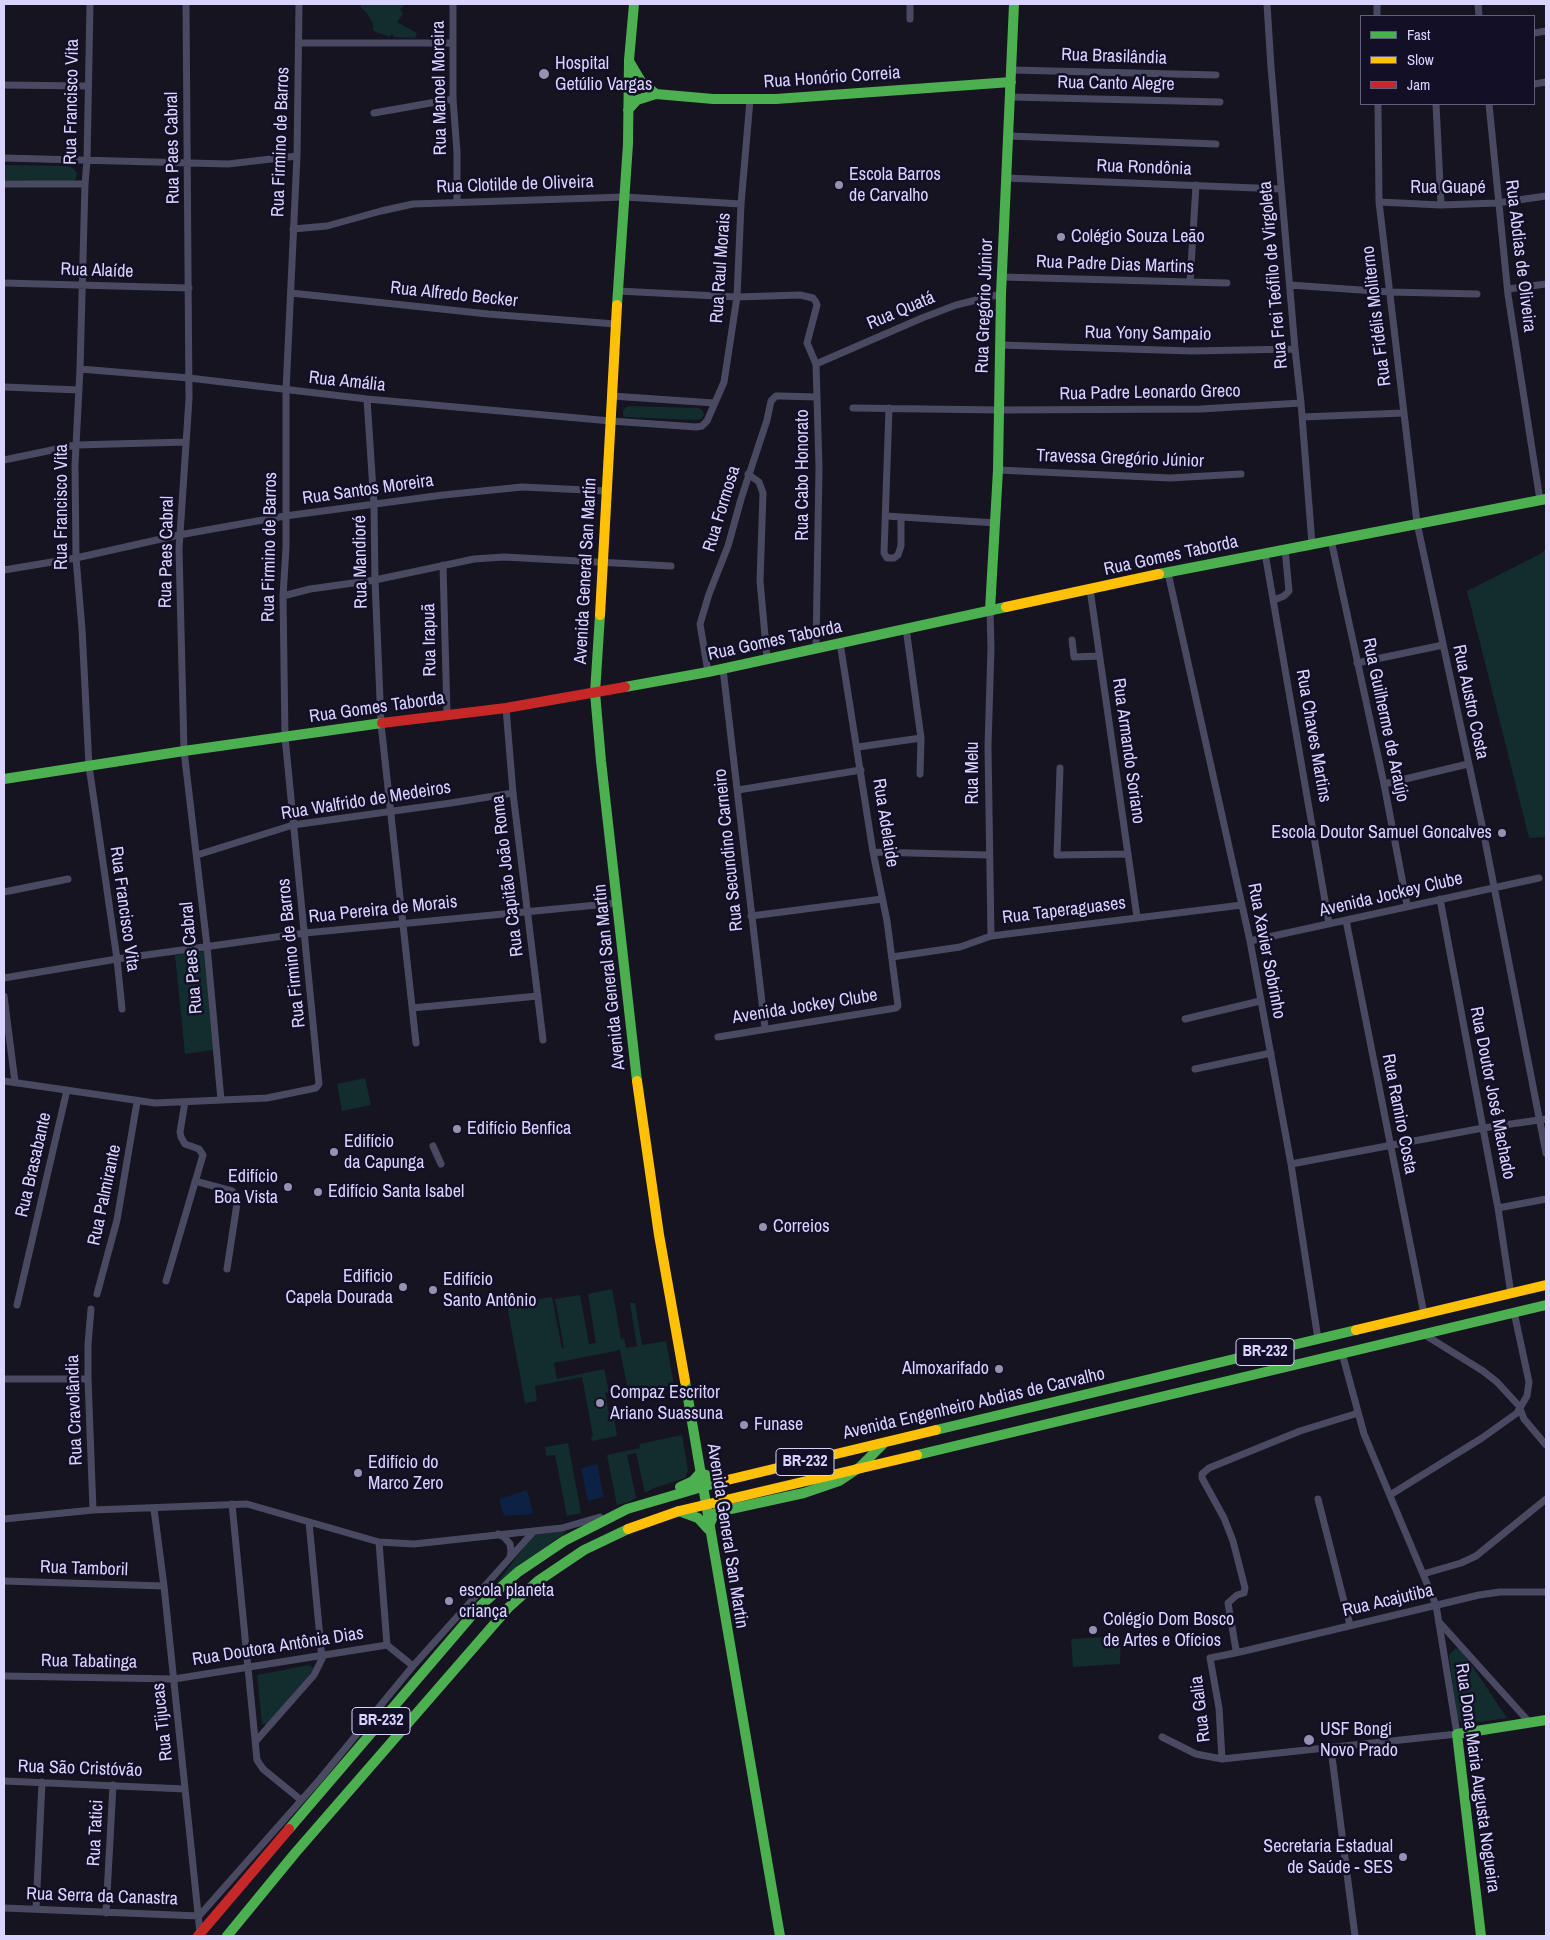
<!DOCTYPE html>
<html>
<head>
<meta charset="utf-8">
<style>
	body { margin:0 }
	#map { position:relative; width:1550px; height:1940px; overflow:hidden; background:#161421; font-family:"Archivo Narrow",sans-serif }
	canvas { display:block }
	.frame { position:absolute; inset:0; border:5px solid #d9d4ff; pointer-events:none }
	.legend { position:absolute; left:1360px; top:15px; width:175px; height:90px; box-sizing:border-box; background:#130f26; border:1px solid #625e7d; margin:0; padding:6px 9px; list-style:none; font-size:15px; color:#d9d4ff }
	.legend li { display:flex; align-items:center; gap:10px; height:25px }
	.legend b { width:25px; border:1px solid #625e7d }
</style>
</head>
<body>
<div id="map">
<canvas width="1550" height="1940"></canvas>
<div class="frame"></div>
<ul class="legend">
<li><b style="height:6px;background:#4caf50"></b>Fast</li>
<li><b style="height:6px;background:#ffc107"></b>Slow</li>
<li><b style="height:6px;background:#c62828"></b>Jam</li>
</ul>
</div>
<script>
const ctx = document.querySelector('canvas').getContext('2d');
ctx.lineJoin = 'round';
function fill(path, color) { ctx.fillStyle = color; ctx.fill(path, 'evenodd'); }
const shape = rows => new Path2D(rows.map(r => 'M' + r).join(''));
function stroke(path, color, width, dash) { ctx.strokeStyle = color; ctx.lineWidth = width; ctx.lineCap = dash ? 'butt' : 'round'; ctx.setLineDash(dash || []); ctx.stroke(path); }
function label(font, color, halo, rows, align = 'center') {
  ctx.font = font + ' "Archivo Narrow",sans-serif'; ctx.lineWidth = 5; ctx.setLineDash([]); ctx.textBaseline = 'middle'; ctx.strokeStyle = halo; ctx.fillStyle = color; for (const [text, x, y, turn = 0] of rows) {
    ctx.save(); ctx.translate(x, y); ctx.rotate((+turn || 0) * Math.PI / 180); ctx.textAlign = isNaN(turn) ? turn : align; if (halo) ctx.strokeText(text, 0, 0); ctx.fillText(text, 0, 0); ctx.restore();
  }
}
fill(shape([
	[361,4,405,4,400,9,403,14,397,22,417,33,415,38,394,37,392,34,390,37,376,32,373,30,373,23,366,12,361,8],
	[4,165,68,166,74,169,77,173,75,180,71,182,4,180],
	[628,406,699,408,703,411,704,415,701,419,697,420,625,417,623,415,623,410],
	[1546,549,1546,837,1529,838,1467,591,1540,554],
	[204,951,213,1050,185,1054,175,955],
	[365,1078,371,1105,342,1111,337,1084],
	[612,1289,621,1339,624,1338,626,1348,637,1346,630,1303,635,1303,642,1345,666,1341,674,1385,629,1395,620,1350,554,1363,557,1379,604,1369,609,1392,605,1393,609,1413,613,1412,617,1436,592,1441,591,1437,593,1436,582,1377,535,1386,537,1401,525,1403,506,1300,518,1299,519,1302,552,1297,562,1349,564,1348,555,1299,580,1295,589,1344,596,1343,588,1294],
	[682,1435,688,1470,685,1478,654,1488,645,1493,636,1453,627,1455,636,1498,629,1502,617,1505,607,1455,640,1448,639,1444],
	[568,1443,581,1513,567,1516,555,1455,546,1456,545,1447],
	[568,1531,515,1568,488,1595,534,1534],
	[1121,1636,1120,1664,1073,1667,1071,1639],
	[1456,1648,1461,1649,1507,1718,1465,1724,1459,1721,1457,1717,1449,1655],
	[309,1665,313,1668,312,1671,268,1724,262,1724,257,1675]
]), '#132c2d');
fill(shape([
	[597,1464,604,1497,588,1501,581,1468],
	[527,1490,533,1514,504,1516,499,1499]
]), '#0d2144');
stroke(shape([
	[90,4,87,161,85,184,80,369,75,465,76,558,82,629,89,766,117,959,122,1009],
	[186,4,189,399,179,549,184,751,207,946,221,1100],
	[453,4,453,99,457,152,457,202],
	[1267,4,1271,67,1295,349,1301,403,1312,544],
	[1377,4,1377,16],
	[1478,4,1479,16],
	[910,19,910,4],
	[1534,33,1546,31],
	[299,43,453,43],
	[1012,70,1216,75],
	[1534,84,1546,82],
	[4,85,87,86],
	[1011,97,1220,102],
	[1378,104,1379,202,1417,523,1482,825,1546,1153],
	[1436,104,1441,205],
	[1489,104,1508,295,1540,500],
	[374,113,453,99],
	[1009,136,1216,144],
	[4,158,228,164,297,156],
	[1006,178,1281,189],
	[4,184,85,184],
	[1379,202,1441,205,1497,203,1546,196],
	[293,229,327,226,381,211,413,204,625,197,741,204],
	[1002,277,1227,283],
	[1190,282,1196,185],
	[4,283,189,288],
	[1290,285,1389,292,1477,294],
	[1508,289,1546,284],
	[618,291,737,297,800,295,813,298,816,302,817,305,807,343,816,364,817,397,819,468,816,648],
	[291,293,488,314,615,324],
	[1000,345,1192,351,1295,349],
	[816,364,922,318,956,305,1001,294],
	[80,369,189,378,367,399,611,421,696,427,702,426,707,421,724,382,737,297,741,204,750,100],
	[4,387,79,390],
	[612,396,714,403],
	[367,399,374,505,375,580,381,724,416,1043],
	[853,408,999,410,1201,409,1301,403],
	[889,408,884,553,887,558,894,558,898,555,901,546,901,517],
	[1302,417,1404,413],
	[4,460,76,445,186,442],
	[998,470,1170,478,1241,474],
	[748,474,759,482,763,493,760,581,767,658],
	[886,516,996,523],
	[1331,540,1384,784,1407,905],
	[1265,553,1329,924],
	[443,565,447,714],
	[4,570,76,558,179,535,285,516,443,495,522,487,608,491],
	[1168,573,1250,941,1291,1164,1318,1339],
	[1090,589,1137,917],
	[283,596,310,589,375,580,474,559,504,557,671,566],
	[1274,600,1284,596,1289,591,1285,549],
	[990,610,991,648,988,747,991,936],
	[906,628,921,738,920,774],
	[1072,640,1074,657,1099,656],
	[1357,663,1443,645],
	[723,669,765,1028],
	[708,672,700,624,709,594,728,546,741,499,767,420,771,401,776,396,780,396,817,397],
	[506,708,513,793,543,1040],
	[858,747,921,738],
	[1060,768,1057,855,1128,854],
	[1384,784,1468,764],
	[738,790,861,770],
	[873,852,988,855],
	[197,855,293,825,451,803,513,793],
	[4,892,68,879],
	[1440,899,1498,1208,1511,1294],
	[751,916,882,899],
	[1346,920,1424,1314],
	[1250,941,1539,878],
	[892,957,960,947,991,936,1242,905],
	[4,978,117,959,305,933,618,903],
	[4,996,15,1082],
	[412,1008,538,996],
	[1185,1019,1260,1001],
	[718,1037,896,1008,898,1006,887,921,873,852,840,643],
	[1195,1069,1271,1053],
	[4,1081,155,1103,267,1098,316,1088,319,1084,285,737,283,596,286,548,286,391,297,156,299,4],
	[433,1146,441,1164],
	[1291,1164,1483,1128,1546,1119],
	[195,1181,232,1191,238,1197,227,1269],
	[1498,1208,1546,1199],
	[166,1281,203,1155,199,1149,185,1144,181,1137,180,1132,185,1102],
	[97,1294,117,1220,137,1102],
	[17,1305,67,1090],
	[91,1309,88,1344,88,1379,93,1510],
	[1425,1335,1483,1371,1497,1382,1519,1406,1524,1419,1546,1445],
	[4,1379,88,1379],
	[1358,1413,1300,1431,1209,1468,1202,1474,1202,1478,1224,1518,1233,1541,1245,1588,1244,1593,1237,1595,1228,1603,1236,1650,1240,1652,1479,1595,1500,1592,1546,1592],
	[1390,1495,1482,1438,1517,1413,1527,1396,1529,1382,1514,1312],
	[1318,1499,1350,1625],
	[232,1504,257,1760,263,1769,301,1800],
	[154,1509,164,1586,200,1933],
	[4,1519,93,1510,247,1504,379,1542,414,1544,562,1528,600,1517],
	[498,1534,504,1537,510,1544,511,1551,510,1557],
	[379,1542,387,1645,413,1666],
	[1423,1574,1461,1563,1476,1556,1546,1499],
	[4,1581,164,1586],
	[1440,1623,1530,1723],
	[4,1676,174,1679,387,1645],
	[1162,1737,1196,1754,1222,1759,1457,1734,1436,1605,1364,1434,1342,1353],
	[256,1741,314,1675,322,1659,309,1522],
	[1331,1749,1355,1936],
	[1222,1759,1219,1708,1210,1658,1240,1652],
	[4,1781,185,1789],
	[4,1908,199,1916,320,1779,413,1666,534,1531],
	[36,1909,42,1782],
	[106,1913,113,1785]
]), '#4a4962', 7);
stroke(shape([
	[629,61,642,83,656,94,713,99,776,99,1011,82],
	[628,110,637,100,656,94],
	[617,305,628,144,629,60,634,4],
	[1159,574,1546,499],
	[990,610,998,470,1001,294,1014,4],
	[600,615,595,693,601,761,637,1081],
	[625,687,708,672,1006,607],
	[4,779,184,751,382,723],
	[685,1381,780,1936],
	[936,1430,1356,1330],
	[917,1455,1546,1305],
	[680,1487,693,1481,700,1473,724,1481],
	[679,1511,698,1518,708,1529],
	[717,1512,804,1493,839,1481,860,1467,883,1444],
	[708,1529,714,1514,723,1507],
	[289,1829,479,1607,518,1572,564,1541,627,1509,719,1482],
	[227,1936,296,1852,509,1607,538,1581,584,1550,628,1529],
	[1481,1936,1457,1734,1546,1720]
]), '#4caf50', 10);
stroke(shape([
	[1006,607,1159,574],
	[600,615,617,305],
	[637,1081,659,1235,685,1381],
	[1356,1330,1546,1285],
	[719,1482,936,1430],
	[628,1529,679,1511,917,1455]
]), '#ffc107', 10);
stroke(shape([
	[382,723,506,708,625,687],
	[198,1936,289,1829]
]), '#c62828', 10);
for (const [x, y, r, color] of [
	[544,74,6,"#9591b1"],
	[839,185,5,"#9591b1"],
	[1061,237,5,"#9591b1"],
	[1502,833,5,"#9591b1"],
	[457,1129,5,"#9591b1"],
	[334,1152,5,"#9591b1"],
	[288,1187,5,"#9591b1"],
	[318,1192,5,"#9591b1"],
	[763,1227,5,"#9591b1"],
	[403,1287,5,"#9591b1"],
	[433,1290,5,"#9591b1"],
	[999,1369,5,"#9591b1"],
	[600,1403,5,"#9591b1"],
	[744,1425,5,"#9591b1"],
	[358,1473,5,"#9591b1"],
	[449,1601,5,"#9591b1"],
	[1093,1630,5,"#9591b1"],
	[1309,1740,6,"#9591b1"],
	[1403,1857,5,"#9591b1"]
]) { const dot = new Path2D(); dot.arc(x, y, r, 0, 2 * Math.PI); ctx.fillStyle = color; ctx.fill(dot); stroke(dot, '#130f26', 2); }
for (const [x, y, w] of [
	[1265,1352,58],
	[805,1462,58],
	[381,1721,58]
]) { const box = new Path2D(); box.roundRect(x - w / 2, y - 13.5, w, 27, 4); ctx.fillStyle = '#130f26'; ctx.fill(box); stroke(box, '#d9d4ff', 1); }
label('bold 16px', '#d9d4ff', null, [
	["BR-232",1265,1352],
	["BR-232",805,1462],
	["BR-232",381,1721]
]);
label('18px', '#d9d4ff', '#130f26', [
	["Rua Brasilândia",1114,57,2],
	["Rua Honório Correia",832,78,-4],
	["Rua Canto Alegre",1116,84,1],
	["Rua Manoel Moreira",440,88,-91],
	["Rua Francisco Vita",72,102,-89],
	["Rua Firmino de Barros",281,142,-88],
	["Rua Paes Cabral",173,148,-91],
	["Rua Rondônia",1144,168,2],
	["Rua Clotilde de Oliveira",515,185,-2],
	["Rua Guapé",1448,188],
	["Rua Abdias de Oliveira",1520,256,83],
	["Rua Padre Dias Martins",1115,265,2],
	["Rua Raul Morais",721,268,-86],
	["Rua Alaíde",97,271,2],
	["Rua Frei Teófilo de Virgoleta",1274,275,-95],
	["Rua Alfredo Becker",454,295,6],
	["Rua Gregório Júnior",985,306,-88],
	["Rua Quatá",901,311,-23],
	["Rua Fidélis Moliterno",1377,316,-97],
	["Rua Yony Sampaio",1148,334,1],
	["Rua Amália",347,382,6],
	["Rua Padre Leonardo Greco",1150,393,-1],
	["Travessa Gregório Júnior",1120,459,2],
	["Rua Cabo Honorato",803,475,-90],
	["Rua Santos Moreira",368,490,-8],
	["Rua Francisco Vita",62,507,-90],
	["Rua Formosa",722,509,-73],
	["Rua Firmino de Barros",270,547,-89],
	["Rua Paes Cabral",167,552,-89],
	["Rua Gomes Taborda",1171,556,-12],
	["Rua Mandioré",361,562,-91],
	["Avenida General San Martin",586,571,-87],
	["Rua Irapuã",430,640,-91],
	["Rua Gomes Taborda",775,641,-12],
	["Rua Austro Costa",1470,702,78],
	["Rua Gomes Taborda",377,708,-8],
	["Rua Guilherme de Araújo",1385,720,78],
	["Rua Chaves Martins",1313,736,80],
	["Rua Armando Soriano",1128,751,82],
	["Rua Melu",973,773,-90],
	["Rua Walfrido de Medeiros",366,801,-9],
	["Rua Adelaide",885,823,81],
	["Rua Secundino Carneiro",729,850,-96],
	["Rua Capitão João Roma",508,876,-97],
	["Avenida Jockey Clube",1391,895,-13],
	["Rua Francisco Vita",124,909,82],
	["Rua Pereira de Morais",383,910,-6],
	["Rua Taperaguases",1064,911,-7],
	["Rua Xavier Sobrinho",1266,951,79],
	["Rua Firmino de Barros",292,953,-96],
	["Rua Paes Cabral",192,958,-95],
	["Avenida General San Martin",610,977,-96],
	["Avenida Jockey Clube",805,1007,-9],
	["Rua Doutor José Machado",1492,1093,79],
	["Rua Ramiro Costa",1399,1114,79],
	["Rua Brasabante",34,1165,-77],
	["Rua Palmirante",105,1195,-78],
	["Avenida Engenheiro Abdias de Carvalho",974,1404,-13],
	["Rua Cravolândia",75,1410,-92],
	["Avenida General San Martin",727,1536,81],
	["Rua Tamboril",84,1569,2],
	["Rua Acajutiba",1388,1601,-13],
	["Rua Doutora Antônia Dias",278,1647,-9],
	["Rua Tabatinga",89,1662,1],
	["Rua Galia",1201,1709,-97],
	["Rua Tijucas",163,1722,-96],
	["Rua São Cristóvão",80,1769,2],
	["Rua Dona Maria Augusta Nogueira",1477,1778,82],
	["Rua Tatici",96,1833,-87],
	["Rua Serra da Canastra",102,1897,2]
]);
label('18px', '#d9d4ff', '#130f26', [
	["Hospital",555,64],
	["Getúlio Vargas",555,85],
	["Escola Barros",849,175],
	["de Carvalho",849,196],
	["Colégio Souza Leão",1071,237],
	["Escola Doutor Samuel Goncalves",1492,833,"right"],
	["Edifício Benfica",467,1129],
	["Edifício",344,1142],
	["da Capunga",344,1163],
	["Edifício",278,1177,"right"],
	["Boa Vista",278,1198,"right"],
	["Edifício Santa Isabel",328,1192],
	["Correios",773,1227],
	["Edificio",393,1277,"right"],
	["Capela Dourada",393,1298,"right"],
	["Edifício",443,1280],
	["Santo Antônio",443,1301],
	["Almoxarifado",989,1369,"right"],
	["Compaz Escritor",610,1393],
	["Ariano Suassuna",610,1414],
	["Funase",754,1425],
	["Edifício do",368,1463],
	["Marco Zero",368,1484],
	["escola planeta",459,1591],
	["criança",459,1612],
	["Colégio Dom Bosco",1103,1620],
	["de Artes e Ofícios",1103,1641],
	["USF Bongi",1320,1730],
	["Novo Prado",1320,1751],
	["Secretaria Estadual",1393,1847,"right"],
	["de Saúde - SES",1393,1868,"right"]
], 'left');
</script>
</body>
</html>
